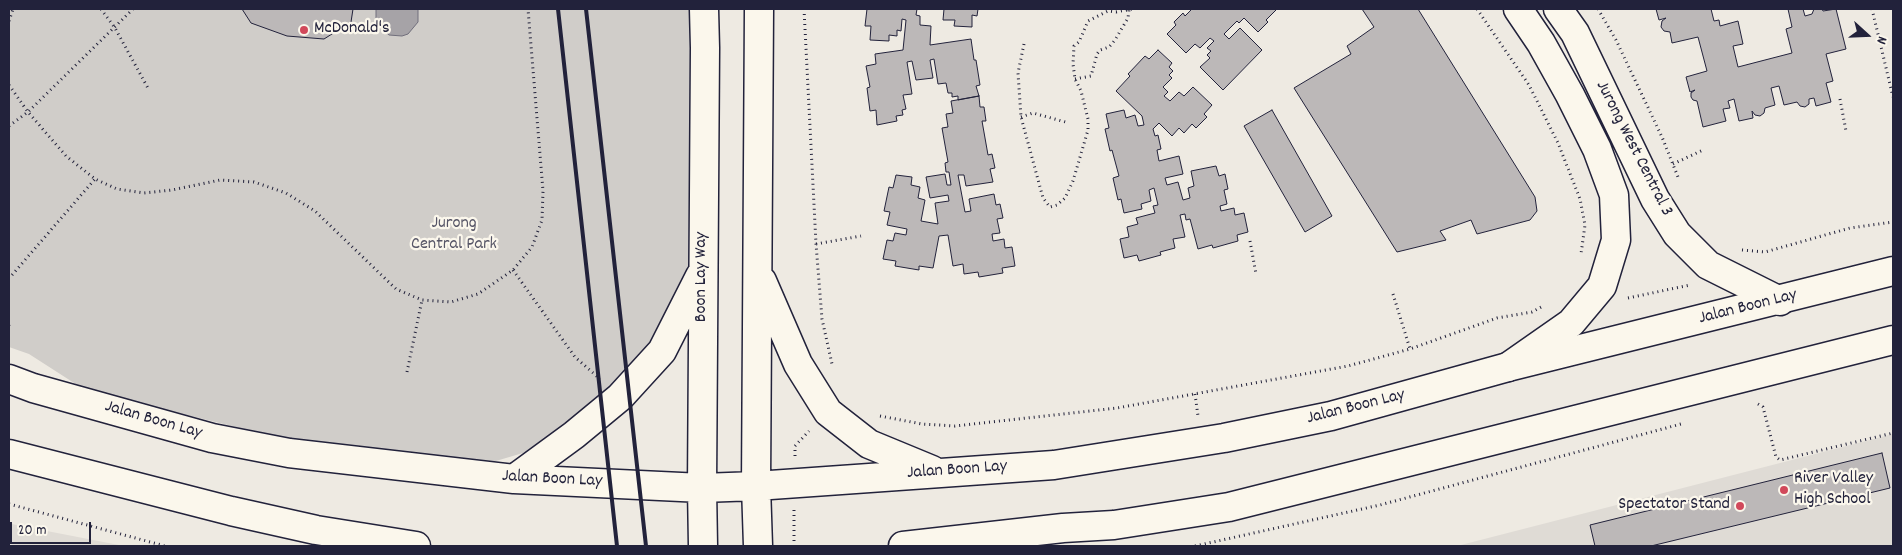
<!DOCTYPE html>
<html>
<head>
<meta charset="utf-8">
<style>
	body { margin:0 }
	#map { position:relative; width:1902px; height:555px; overflow:hidden; background:#eeeae2; font-family:Dekko,sans-serif }
	canvas { display:block }
	.frame { position:absolute; inset:0; border:10px solid #22223b; pointer-events:none }
	.north { position:absolute; left:1842px; top:10px; width:50px; height:50px; -webkit-text-stroke:4px #fbf7ec; paint-order:stroke; rotate:110deg; font-size:14px; font-weight:700; line-height:20px; text-align:center; color:#22223b }
	.north::after { content:''; display:block; margin:auto; width:18px; height:22px; background:#22223b; clip-path:polygon(50% 0,100% 100%,50% 72%,0 100%) }
	.scale { position:absolute; left:10px; top:522px; width:81px; height:22px; box-sizing:border-box; border:2px solid #22223b; border-top:0; padding-left:6px; font-size:15px; line-height:18px; white-space:nowrap; color:#22223b; -webkit-text-stroke:4px #fbf7ec; paint-order:stroke }
</style>
</head>
<body>
<div id="map">
<canvas width="1902" height="555"></canvas>
<div class="frame"></div>
<div class="north">N</div>
<div class="scale">20 m</div>
</div>
<script>
const ctx = document.querySelector('canvas').getContext('2d');
ctx.lineJoin = 'round';
function fill(path, color) { ctx.fillStyle = color; ctx.fill(path, 'evenodd'); }
const shape = rows => new Path2D(rows.map(r => 'M' + r).join(''));
function stroke(path, color, width, dash) { ctx.strokeStyle = color; ctx.lineWidth = width; ctx.lineCap = dash ? 'butt' : 'round'; ctx.setLineDash(dash || []); ctx.stroke(path); }
function label(font, color, halo, rows, align = 'center') {
  ctx.font = font + ' Dekko,sans-serif'; ctx.lineWidth = 4.5; ctx.setLineDash([]); ctx.textBaseline = 'middle'; ctx.strokeStyle = halo; ctx.fillStyle = color; for (const [text, x, y, turn = 0] of rows) {
    ctx.save(); ctx.translate(x, y); ctx.rotate((+turn || 0) * Math.PI / 180); ctx.textAlign = isNaN(turn) ? turn : align; if (halo) ctx.strokeText(text, 0, 0); ctx.fillText(text, 0, 0); ctx.restore();
  }
}
fill(shape([
	[1893,434,1893,546,1457,546],
	[9,523,16,525,124,546,9,546]
]), '#dfdbd5');
fill(shape([
	[9,9,697,9,699,270,617,394,533,450,479,466,301,443,85,390,29,354,9,347]
]), '#d0cdc9');
const water = shape([
	[376,9,418,9,418,22,408,34,402,36,389,35,379,26,376,20,376,9]
]);
fill(water, '#a6a3a7');
stroke(water, '#716f7c', 1);
const building = shape([
	[242,9,353,9,351,22,324,39,287,36,251,23,242,9],
	[867,9,917,9,916,15,920,16,920,25,931,26,930,45,971,39,974,60,976,60,980,85,976,86,979,96,958,100,958,96,952,97,952,93,948,93,946,83,938,84,934,59,930,60,933,78,916,80,912,61,907,62,912,94,903,95,906,109,902,110,903,115,896,116,897,121,877,125,876,110,870,111,867,88,870,87,866,66,876,64,875,54,903,50,906,20,902,19,901,31,897,30,897,36,889,35,889,41,870,40,871,26,865,26,867,9],
	[944,9,978,9,977,16,972,15,972,27,954,26,955,20,943,20,944,9],
	[1192,9,1277,9,1266,20,1268,22,1258,32,1244,18,1239,23,1237,21,1224,34,1229,39,1240,28,1262,50,1223,90,1200,67,1210,58,1207,55,1211,51,1207,48,1214,41,1210,38,1200,48,1195,44,1186,53,1167,34,1176,25,1174,22,1183,13,1185,16,1192,9],
	[1362,9,1418,9,1535,197,1537,211,1530,220,1477,234,1471,220,1440,231,1446,240,1397,252,1294,88,1351,54,1347,46,1374,27,1362,9],
	[1656,9,1711,9,1714,21,1719,20,1720,26,1738,21,1743,44,1733,46,1738,67,1792,53,1786,29,1792,27,1788,9,1803,9,1805,16,1812,14,1814,9,1822,9,1823,11,1836,9,1846,49,1826,54,1833,81,1826,83,1831,102,1816,106,1814,98,1809,99,1809,104,1805,107,1800,106,1797,102,1784,105,1779,86,1771,88,1775,105,1765,108,1764,113,1760,116,1755,115,1752,111,1753,118,1739,121,1734,99,1728,101,1730,108,1723,109,1726,121,1703,127,1697,101,1693,100,1691,97,1691,93,1695,90,1690,92,1686,77,1707,71,1698,37,1672,43,1670,32,1664,31,1661,27,1662,21,1666,18,1659,20,1656,9],
	[1158,50,1172,63,1169,67,1173,71,1169,75,1172,78,1163,87,1168,92,1164,96,1170,101,1179,92,1184,96,1193,87,1212,105,1204,114,1207,117,1196,128,1192,124,1184,133,1179,128,1172,136,1159,123,1153,129,1155,136,1158,135,1161,149,1157,150,1159,161,1179,156,1183,174,1165,178,1167,185,1178,182,1183,200,1190,198,1188,188,1194,186,1191,171,1216,166,1219,176,1225,174,1228,189,1224,190,1227,204,1220,206,1221,211,1234,208,1235,215,1244,213,1248,232,1237,235,1238,241,1213,248,1212,245,1198,249,1190,219,1186,220,1185,214,1180,215,1185,237,1173,239,1175,248,1160,252,1161,255,1139,261,1137,255,1124,258,1120,239,1129,237,1127,227,1138,224,1136,218,1155,213,1153,206,1158,205,1154,188,1149,190,1151,201,1141,204,1142,209,1124,213,1121,199,1118,200,1113,178,1119,176,1112,150,1110,151,1105,129,1109,128,1106,114,1124,110,1126,118,1135,115,1138,126,1144,125,1142,116,1116,91,1130,76,1128,74,1145,56,1149,59,1158,50],
	[979,96,980,107,984,107,986,121,982,121,988,155,992,154,995,168,990,169,993,182,966,186,964,175,958,175,965,212,971,211,969,199,994,194,996,205,1000,204,1003,218,997,219,1000,233,992,234,993,241,1004,239,1005,248,1012,247,1015,266,1002,268,1003,273,979,277,978,272,964,274,963,264,953,266,948,235,939,236,933,268,919,266,919,270,895,266,896,261,883,259,887,240,893,241,895,233,906,235,907,229,887,225,890,212,884,211,889,187,893,188,896,175,912,177,911,185,920,187,918,198,925,200,921,221,938,224,935,203,949,201,948,195,930,198,926,177,945,174,947,185,951,185,949,172,946,172,945,163,948,162,942,128,948,127,946,114,953,113,951,101,979,96],
	[1272,110,1332,216,1305,232,1244,126,1272,110],
	[1882,453,1890,488,1651,546,1595,546,1590,525,1882,453]
]);
fill(building, '#bcb8b8');
stroke(building, '#22223b', 1);
const minor = shape([
	[1558,9,1575,33,1655,199,1677,234,1708,265,1780,301],
	[1508,367,1571,323,1602,286,1616,240,1614,195,1597,149,1570,95,1541,43,1518,9]
]);
const major = shape([
	[762,281,798,364,828,412,869,444,932,470],
	[9,379,33,388,212,438,289,453,514,479,702,488,756,486,1054,465,1224,438,1331,416,1508,367,1893,271],
	[9,454,231,511,316,530,416,546],
	[514,479,574,435,620,397,662,351,700,276],
	[703,546,702,488,705,48,704,9],
	[758,546,756,486,759,9],
	[903,546,1063,528,1114,525,1229,507,1893,340]
]);
stroke(minor, '#22223b', 31);
stroke(major, '#22223b', 31);
stroke(shape([
	[101,9,115,28,149,90],
	[804,9,816,244,822,319,832,364],
	[1477,9,1529,85,1558,143,1580,199,1585,225,1581,254],
	[1598,9,1616,40,1662,137,1678,177],
	[1872,9,1893,97],
	[9,21,13,9],
	[1024,44,1018,73,1021,117,1043,198,1050,207,1057,205,1065,198,1073,181,1088,130,1088,119,1081,91,1075,79,1073,64,1074,46,1079,42,1088,21,1108,11,1116,12,1132,9],
	[1075,79,1091,76,1097,54,1100,50,1109,47,1115,40,1128,18,1129,10],
	[9,85,28,112,66,156,95,179,117,189,144,193,172,190,220,180,254,182,286,193,315,211,396,289,422,300,451,302,478,294,513,270,532,247,542,220,543,191,528,9],
	[1840,99,1846,131],
	[1021,117,1033,113,1069,123],
	[9,126,28,112,133,9],
	[1673,164,1703,150],
	[1250,241,1256,274],
	[816,244,861,236],
	[1742,250,1765,252,1850,228,1893,222],
	[513,270,575,357,600,379],
	[12,275,95,179],
	[1393,294,1410,349],
	[1628,298,1690,285],
	[9,326,11,327],
	[407,372,422,300],
	[1195,394,1198,416],
	[1758,404,1763,407,1776,457,1780,460,1893,433],
	[880,416,922,424,955,426,1117,408,1348,366,1410,349,1497,318,1532,312,1543,306],
	[795,456,795,446,809,431],
	[9,504,165,546],
	[794,546,794,510],
	[1195,546,1380,505,1681,424]
]), '#22223b', 3, [1, 4]);
stroke(minor, '#fbf7ec', 28);
stroke(major, '#fbf7ec', 28);
stroke(shape([
	[558,9,617,546],
	[586,9,646,546]
]), '#22223b', 4);
for (const [x, y, r, color] of [
	[304,30,5,"#d1495b"],
	[1784,490,5,"#d1495b"],
	[1740,506,5,"#d1495b"]
]) { const dot = new Path2D(); dot.arc(x, y, r, 0, 2 * Math.PI); ctx.fillStyle = color; ctx.fill(dot); stroke(dot, '#fbf7ec', 2); }
label('18px', '#22223b', '#fbf7ec', [
	["McDonald's",314,30],
	["River Valley",1794,480],
	["High School",1794,501],
	["Spectator Stand",1730,506,"right"]
], 'left');
label('18px', '#22223b', '#fbf7ec', [
	["Jurong West Central 3",1633,149,63],
	["Boon Lay Way",703,277,-90],
	["Jalan Boon Lay",1748,308,-14],
	["Jalan Boon Lay",1356,408,-14],
	["Jalan Boon Lay",153,421,16],
	["Jalan Boon Lay",957,471,-4],
	["Jalan Boon Lay",552,480,3]
]);
label('18px', '#565566', '#fbf7ec', [
	["Jurong",454,225],
	["Central Park",454,246]
]);
</script>
</body>
</html>
